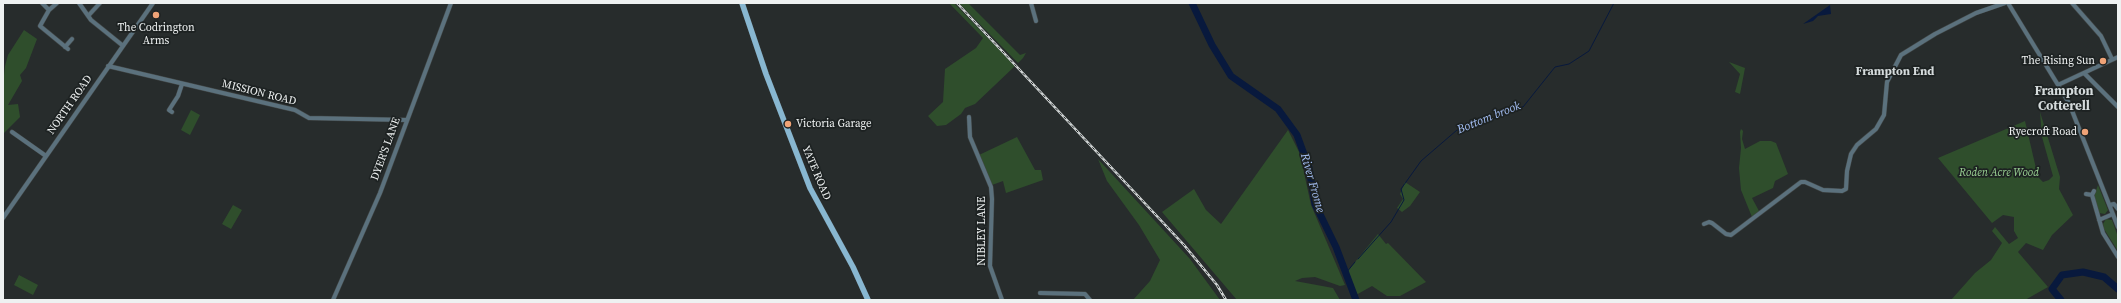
<!DOCTYPE html>
<html>
<head>
<meta charset="utf-8">
<style>
	body { margin:0 }
	#map { position:relative; width:2121px; height:303px; overflow:hidden; background:#272c2c; font-family:"Source Serif 4",serif }
	canvas { display:block }
	.frame { position:absolute; inset:0; border:4px solid #eef1f1; pointer-events:none }
</style>
</head>
<body>
<div id="map">
<canvas width="2121" height="303"></canvas>
<div class="frame"></div>
</div>
<script>
const ctx = document.querySelector('canvas').getContext('2d');
ctx.lineJoin = 'round';
function fill(path, color) { ctx.fillStyle = color; ctx.fill(path, 'evenodd'); }
const shape = rows => new Path2D(rows.map(r => 'M' + r).join(''));
function stroke(path, color, width, dash) { ctx.strokeStyle = color; ctx.lineWidth = width; ctx.lineCap = dash ? 'butt' : 'round'; ctx.setLineDash(dash || []); ctx.stroke(path); }
function label(font, color, halo, rows, align = 'center') {
  ctx.font = font + ' "Source Serif 4",serif'; ctx.lineWidth = 3.5; ctx.setLineDash([]); ctx.textBaseline = 'middle'; ctx.strokeStyle = halo; ctx.fillStyle = color; for (const [text, x, y, turn = 0] of rows) {
    ctx.save(); ctx.translate(x, y); ctx.rotate((+turn || 0) * Math.PI / 180); ctx.textAlign = isNaN(turn) ? turn : align; if (halo) ctx.strokeText(text, 0, 0); ctx.fillText(text, 0, 0); ctx.restore();
  }
}
fill(shape([
	[949,3,954,3,1015,66,975,104,965,108,961,114,946,125,937,126,928,116,943,102,945,69,976,48,983,38],
	[959,3,968,3,1020,55,1026,53,1023,58,1018,63],
	[24,30,37,39,26,68,20,75,22,81,8,105,18,104,20,117,3,134,3,84,5,66,8,55],
	[1729,62,1745,68,1740,94,1735,92,1740,74],
	[191,110,200,115,190,135,181,130],
	[2040,112,2060,177,2059,189,2073,215,2052,235,2043,250,2026,243,2018,252,2048,287,2025,300,1951,300,1975,273,1991,260,2002,243,1992,231,1995,227,2009,244,2018,238,2014,231,2014,217,2003,215,1992,223,1938,158,2025,121,2038,177,2043,182,2049,180,2053,176,2042,137],
	[1741,129,1743,131,1742,139,1745,149,1760,141,1771,141,1776,143,1788,174,1775,181,1773,188,1752,198,1759,211,1752,217,1741,190,1739,168,1741,148,1740,132],
	[1288,130,1300,154,1311,205,1345,285,1340,286,1315,277,1302,278,1295,281,1333,288,1340,300,1237,300,1162,212,1194,189,1206,210,1221,224],
	[1017,137,1035,170,1041,170,1043,180,1006,193,1003,181,992,185,979,155],
	[1098,159,1190,259,1220,300,1133,300,1150,281,1160,260,1139,225,1107,181],
	[1405,182,1420,192,1410,206,1402,212,1397,208,1403,199,1400,194],
	[2098,185,2108,210,2105,214,2099,213,2094,196],
	[233,205,242,210,231,229,222,224],
	[2106,219,2112,220,2118,237,2118,251,2104,229,2103,224],
	[1378,234,1386,244,1388,243,1426,282,1400,296,1387,296,1372,286,1356,295,1353,294,1346,273],
	[19,275,38,285,33,295,14,285]
]), '#2f4e2c');
fill(shape([
	[1830,5,1831,14,1818,16,1813,21,1803,24]
]), '#08193d');
stroke(shape([
	[1358,259,1391,222,1404,200,1401,189,1421,161,1457,130,1477,125,1502,115,1513,109,1523,107,1555,67,1569,64,1589,51,1614,3],
	[1346,273,1355,262]
]), '#08193d', 1);
stroke(shape([
	[1192,3,1212,45,1231,76,1278,109,1297,135,1309,168,1315,204,1336,247,1356,300],
	[2061,300,2052,289,2062,275,2083,272,2104,277,2118,289]
]), '#08193d', 7);
const minor = shape([
	[42,3,49,10],
	[57,3,49,10,40,26,68,49],
	[79,3,91,20,122,45],
	[1031,3,1036,21],
	[2008,3,2069,103,2118,227],
	[2072,3,2101,36,2112,59],
	[88,16,100,3],
	[65,47,72,39],
	[108,66,295,110,309,118,407,120],
	[2084,73,2118,107],
	[2060,84,2118,57],
	[172,112,169,110,178,96,182,84],
	[969,117,970,137,991,187,992,199,990,266,1002,300],
	[12,132,46,156],
	[2086,194,2092,195,2094,191],
	[2092,195,2103,233,2118,257],
	[2110,205,2114,204,2118,209],
	[3,218,153,3],
	[2099,220,2113,214],
	[1704,224,1709,222,1712,223,1726,234,1731,235,1801,182,1805,182,1823,190,1842,191,1846,189,1847,171,1851,154,1857,145,1876,129,1884,115,1887,82,1901,55,1935,34,1976,13,2005,3],
	[1040,293,1085,294,1090,300],
	[333,300,380,193,451,3]
]);
const major = shape([
	[742,3,766,74,810,188,853,267,868,300]
]);
stroke(minor, '#434848', 5);
stroke(major, '#434848', 6);
stroke(minor, '#5b717d', 4);
stroke(major, '#88b7d1', 5.5);
const rail = shape([
	[957,3,1184,245,1217,285,1226,300]
]);
stroke(rail, '#d0d4d4', 2.5);
stroke(rail, '#1d2222', 1, [3]);
for (const [x, y, r, color] of [
	[156,15,4,"#efa377"],
	[2103,61,4,"#efa377"],
	[788,124,4,"#efa377"],
	[2085,132,4,"#efa377"]
]) { const dot = new Path2D(); dot.arc(x, y, r, 0, 2 * Math.PI); ctx.fillStyle = color; ctx.fill(dot); stroke(dot, '#1d2222', 1.5); }
label('11px', '#eef1f1', '#1d2222', [
	["The Codrington",156,28,"center"],
	["Arms",156,41,"center"],
	["The Rising Sun",2095,61],
	["Victoria Garage",796,124,"left"],
	["Ryecroft Road",2077,132]
], 'right');
label('11px', '#eef1f1', '#1d2222', [
	["MISSION ROAD",259,93,14],
	["NORTH ROAD",70,105,-55],
	["DYER'S LANE",386,149,-70],
	["YATE ROAD",816,173,67],
	["NIBLEY LANE",982,231,-90]
]);
label('italic 11px', '#9ad193', '#1d2222', [
	["Roden Acre Wood",1999,173]
]);
label('bold 12px', '#d5dbdc', '#1d2222', [
	["Frampton End",1895,72]
]);
label('italic 12px', '#a6c1f7', '#1d2222', [
	["Bottom brook",1489,118,-22],
	["River Frome",1312,183,74]
]);
label('bold 13px', '#d5dbdc', '#1d2222', [
	["Frampton",2064,92],
	["Cotterell",2064,107]
]);
</script>
</body>
</html>
